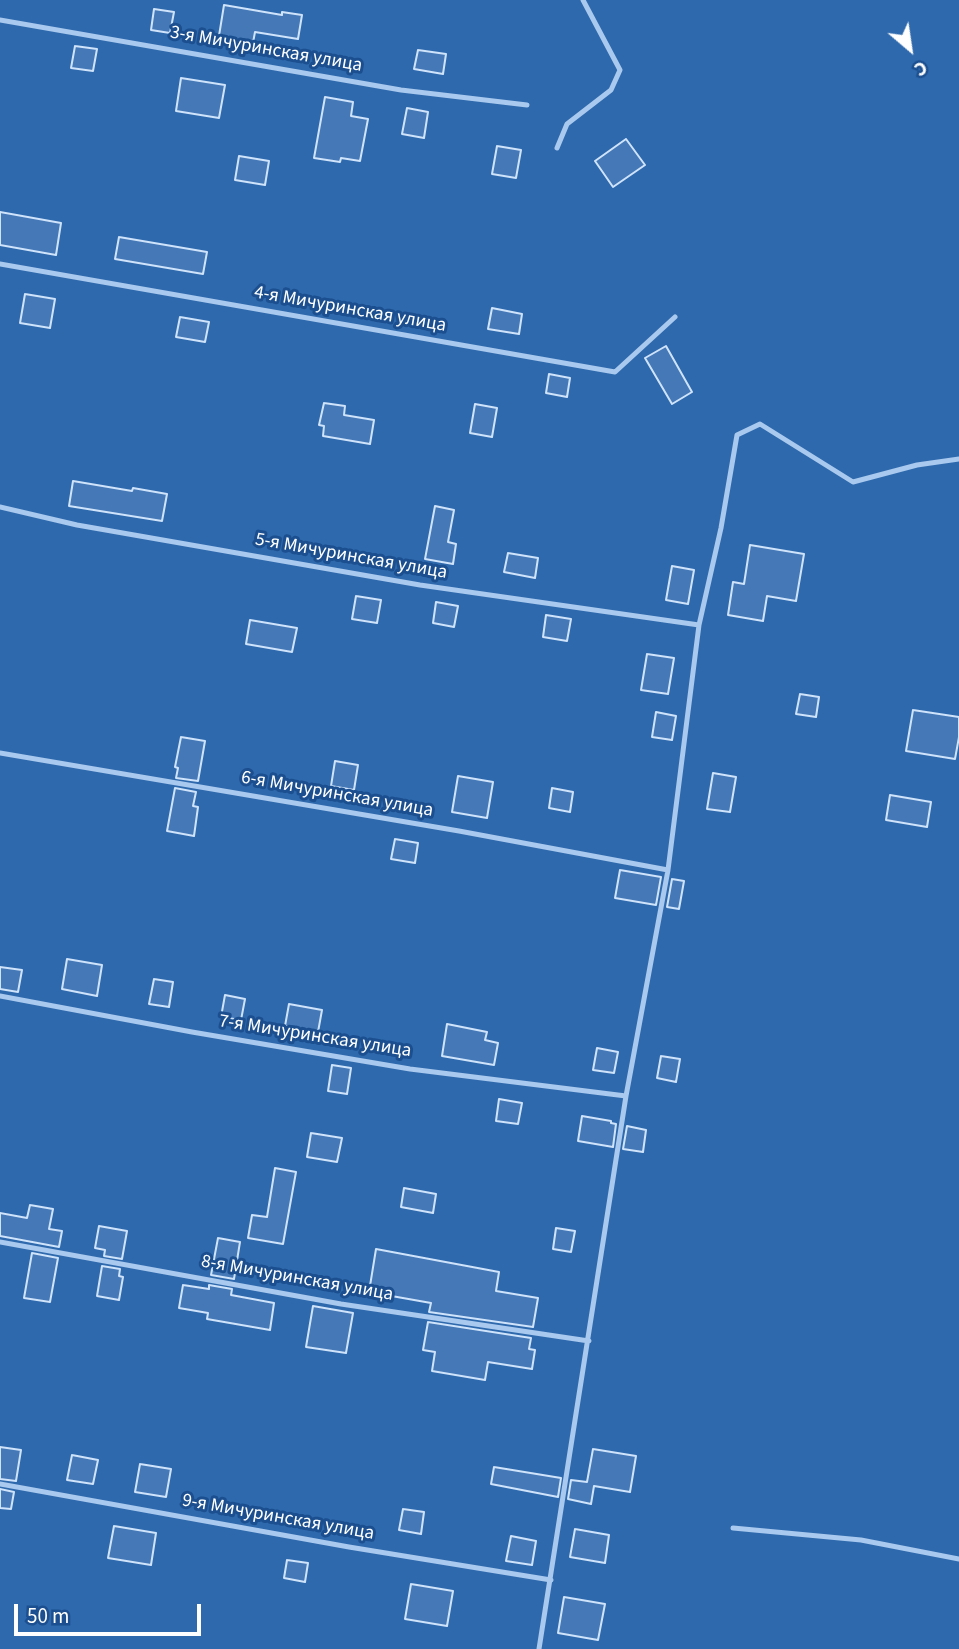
<!DOCTYPE html>
<html>
<head>
<meta charset="utf-8">
<style>
	body { margin:0 }
	#map { position:relative; width:959px; height:1649px; overflow:hidden; background:#1b4f8f; font-family:"Source Sans 3",sans-serif }
	canvas { display:block }
	.north { position:absolute; left:875px; top:14px; width:70px; height:70px; -webkit-text-stroke:5px #1b4f8f; paint-order:stroke; rotate:151deg; font-size:19px; font-weight:700; line-height:28px; text-align:center; color:#fff }
	.north::after { content:''; display:block; margin:auto; width:24px; height:32px; background:#fff; clip-path:polygon(50% 0,100% 100%,50% 72%,0 100%) }
	.scale { position:absolute; left:14px; top:1604px; width:187px; height:32px; box-sizing:border-box; border:4px solid #fff; border-top:0; padding-left:9px; font-size:21px; line-height:24px; white-space:nowrap; color:#fff; -webkit-text-stroke:5px #1b4f8f; paint-order:stroke }
</style>
</head>
<body>
<div id="map">
<canvas width="959" height="1649"></canvas>
<div class="north">С</div>
<div class="scale">50 m</div>
</div>
<script>
const ctx = document.querySelector('canvas').getContext('2d');
ctx.lineJoin = 'round';
function fill(path, color) { ctx.fillStyle = color; ctx.fill(path, 'evenodd'); }
const shape = rows => new Path2D(rows.map(r => 'M' + r).join(''));
function stroke(path, color, width, dash) { ctx.strokeStyle = color; ctx.lineWidth = width; ctx.lineCap = dash ? 'butt' : 'round'; ctx.setLineDash(dash || []); ctx.stroke(path); }
function label(font, color, halo, rows, align = 'center') {
  ctx.font = font + ' "Source Sans 3",sans-serif'; ctx.lineWidth = 6; ctx.setLineDash([]); ctx.textBaseline = 'middle'; ctx.strokeStyle = halo; ctx.fillStyle = color; for (const [text, x, y, turn = 0] of rows) {
    ctx.save(); ctx.translate(x, y); ctx.rotate((+turn || 0) * Math.PI / 180); ctx.textAlign = isNaN(turn) ? turn : align; if (halo) ctx.strokeText(text, 0, 0); ctx.fillText(text, 0, 0); ctx.restore();
  }
}
fill(shape([
	[0,0,959,0,959,1649,0,1649]
]), '#2e69ad');
const building = shape([
	[224,5,282,15,282,12,302,15,298,39,255,32,252,48,218,42,224,5],
	[154,9,174,12,170,33,151,30,154,9],
	[75,46,97,49,93,71,71,68,75,46],
	[418,50,446,54,443,74,414,69,418,50],
	[181,78,225,85,219,118,176,111,181,78],
	[325,97,353,102,351,116,368,119,360,161,341,158,340,162,314,158,325,97],
	[407,108,428,112,424,138,402,134,407,108],
	[626,139,645,165,613,187,595,161,626,139],
	[497,146,521,150,516,178,492,174,497,146],
	[239,156,269,161,265,185,235,180,239,156],
	[0,212,61,223,56,255,0,245,0,212],
	[119,237,207,252,203,274,115,259,119,237],
	[25,294,55,299,50,328,20,323,25,294],
	[492,308,522,314,519,334,488,329,492,308],
	[180,317,209,322,205,342,176,337,180,317],
	[666,346,692,392,672,404,645,358,666,346],
	[549,374,570,378,567,397,546,393,549,374],
	[324,403,345,406,344,415,374,420,370,444,323,436,324,426,319,425,324,403],
	[475,404,497,408,492,437,470,433,475,404],
	[73,481,132,491,133,488,167,494,162,521,69,506,73,481],
	[435,506,454,510,448,542,456,544,453,564,425,559,435,506],
	[750,545,804,554,796,601,767,596,763,621,728,615,733,582,744,584,750,545],
	[508,553,538,558,535,578,504,572,508,553],
	[672,566,694,570,688,604,666,600,672,566],
	[356,596,381,600,377,623,352,619,356,596],
	[436,602,458,606,454,627,433,623,436,602],
	[546,615,571,619,567,641,543,637,546,615],
	[250,620,297,628,292,652,246,644,250,620],
	[647,654,674,658,668,694,641,690,647,654],
	[800,694,819,697,816,717,796,714,800,694],
	[913,710,959,717,959,737,955,759,906,751,913,710],
	[656,712,676,716,672,740,652,737,656,712],
	[181,737,205,741,198,781,176,778,178,768,175,767,181,737],
	[335,761,358,765,354,790,331,786,335,761],
	[713,773,736,777,730,812,707,809,713,773],
	[458,776,493,782,487,818,452,812,458,776],
	[175,788,196,792,193,806,198,807,194,836,167,831,175,788],
	[552,788,573,792,570,812,549,808,552,788],
	[890,795,931,802,927,827,886,820,890,795],
	[395,839,418,843,415,863,391,859,395,839],
	[620,870,661,877,656,905,615,898,620,870],
	[672,879,684,881,679,909,667,907,672,879],
	[67,959,102,965,97,996,62,989,67,959],
	[0,967,22,970,18,992,0,989,0,967],
	[154,979,173,982,169,1007,149,1004,154,979],
	[225,995,245,999,241,1020,221,1017,225,995],
	[289,1004,322,1010,318,1032,285,1026,289,1004],
	[447,1024,487,1032,485,1040,498,1043,494,1065,442,1056,447,1024],
	[597,1048,618,1052,614,1073,593,1070,597,1048],
	[661,1056,680,1059,676,1082,657,1078,661,1056],
	[332,1065,351,1068,347,1094,328,1091,332,1065],
	[499,1099,522,1103,518,1124,496,1121,499,1099],
	[582,1116,611,1121,611,1123,616,1124,613,1147,578,1141,582,1116],
	[627,1126,646,1130,643,1152,623,1149,627,1126],
	[311,1133,342,1138,337,1162,307,1157,311,1133],
	[275,1168,296,1172,283,1244,248,1238,252,1215,267,1217,275,1168],
	[404,1188,436,1194,433,1213,401,1207,404,1188],
	[30,1205,53,1209,49,1229,62,1231,59,1247,0,1236,0,1213,27,1218,30,1205],
	[99,1226,127,1231,122,1259,104,1256,105,1250,95,1248,99,1226],
	[556,1228,575,1231,571,1252,553,1249,556,1228],
	[218,1238,240,1242,234,1279,211,1275,218,1238],
	[376,1249,499,1272,496,1291,538,1298,533,1327,429,1312,431,1303,369,1292,376,1249],
	[32,1253,58,1258,50,1302,24,1298,32,1253],
	[102,1266,120,1269,119,1276,123,1277,119,1300,97,1296,102,1266],
	[183,1285,209,1289,209,1285,232,1289,231,1295,274,1303,270,1330,207,1319,208,1313,179,1308,183,1285],
	[313,1306,353,1313,346,1353,306,1347,313,1306],
	[428,1322,531,1338,529,1349,535,1350,532,1369,488,1362,485,1380,432,1371,435,1352,423,1350,428,1322],
	[0,1447,21,1450,16,1481,0,1479,0,1447],
	[593,1449,636,1456,630,1492,594,1486,591,1504,568,1499,571,1480,587,1482,593,1449],
	[72,1455,98,1460,93,1484,67,1480,72,1455],
	[140,1464,171,1469,166,1497,135,1492,140,1464],
	[494,1467,561,1478,558,1497,491,1484,494,1467],
	[0,1489,14,1492,11,1509,0,1508,0,1489],
	[403,1509,424,1512,421,1534,399,1530,403,1509],
	[114,1526,156,1533,151,1565,108,1558,114,1526],
	[575,1529,609,1535,605,1563,570,1557,575,1529],
	[511,1536,536,1541,532,1565,506,1561,511,1536],
	[287,1560,308,1563,305,1582,284,1578,287,1560],
	[411,1584,453,1591,447,1626,405,1619,411,1584],
	[564,1597,605,1604,598,1640,558,1633,564,1597]
]);
fill(building, '#4478b7');
stroke(building, '#cfe3fa', 2);
stroke(shape([
	[0,20,401,90,527,105],
	[557,148,567,124,611,90,620,70,583,0],
	[0,264,615,372,675,317],
	[0,507,77,525,420,585,699,625],
	[0,753,459,831,668,870],
	[0,996,192,1032,410,1069,626,1096],
	[0,1242,341,1304,589,1341],
	[0,1484,349,1547,551,1580],
	[733,1528,861,1540,959,1559],
	[539,1649,626,1096,668,870,699,625,721,528,737,435,760,424,853,482,917,465,959,459]
]), '#a9c9ee', 5);
label('19px', '#fff', '#1b4f8f', [
	["3-я Мичуринская улица",266,50,10],
	["4-я Мичуринская улица",350,310,10],
	["5-я Мичуринская улица",351,557,10],
	["6-я Мичуринская улица",337,795,10],
	["7-я Мичуринская улица",315,1037,9],
	["8-я Мичуринская улица",297,1279,10],
	["9-я Мичуринская улица",278,1518,10]
]);
</script>
</body>
</html>
